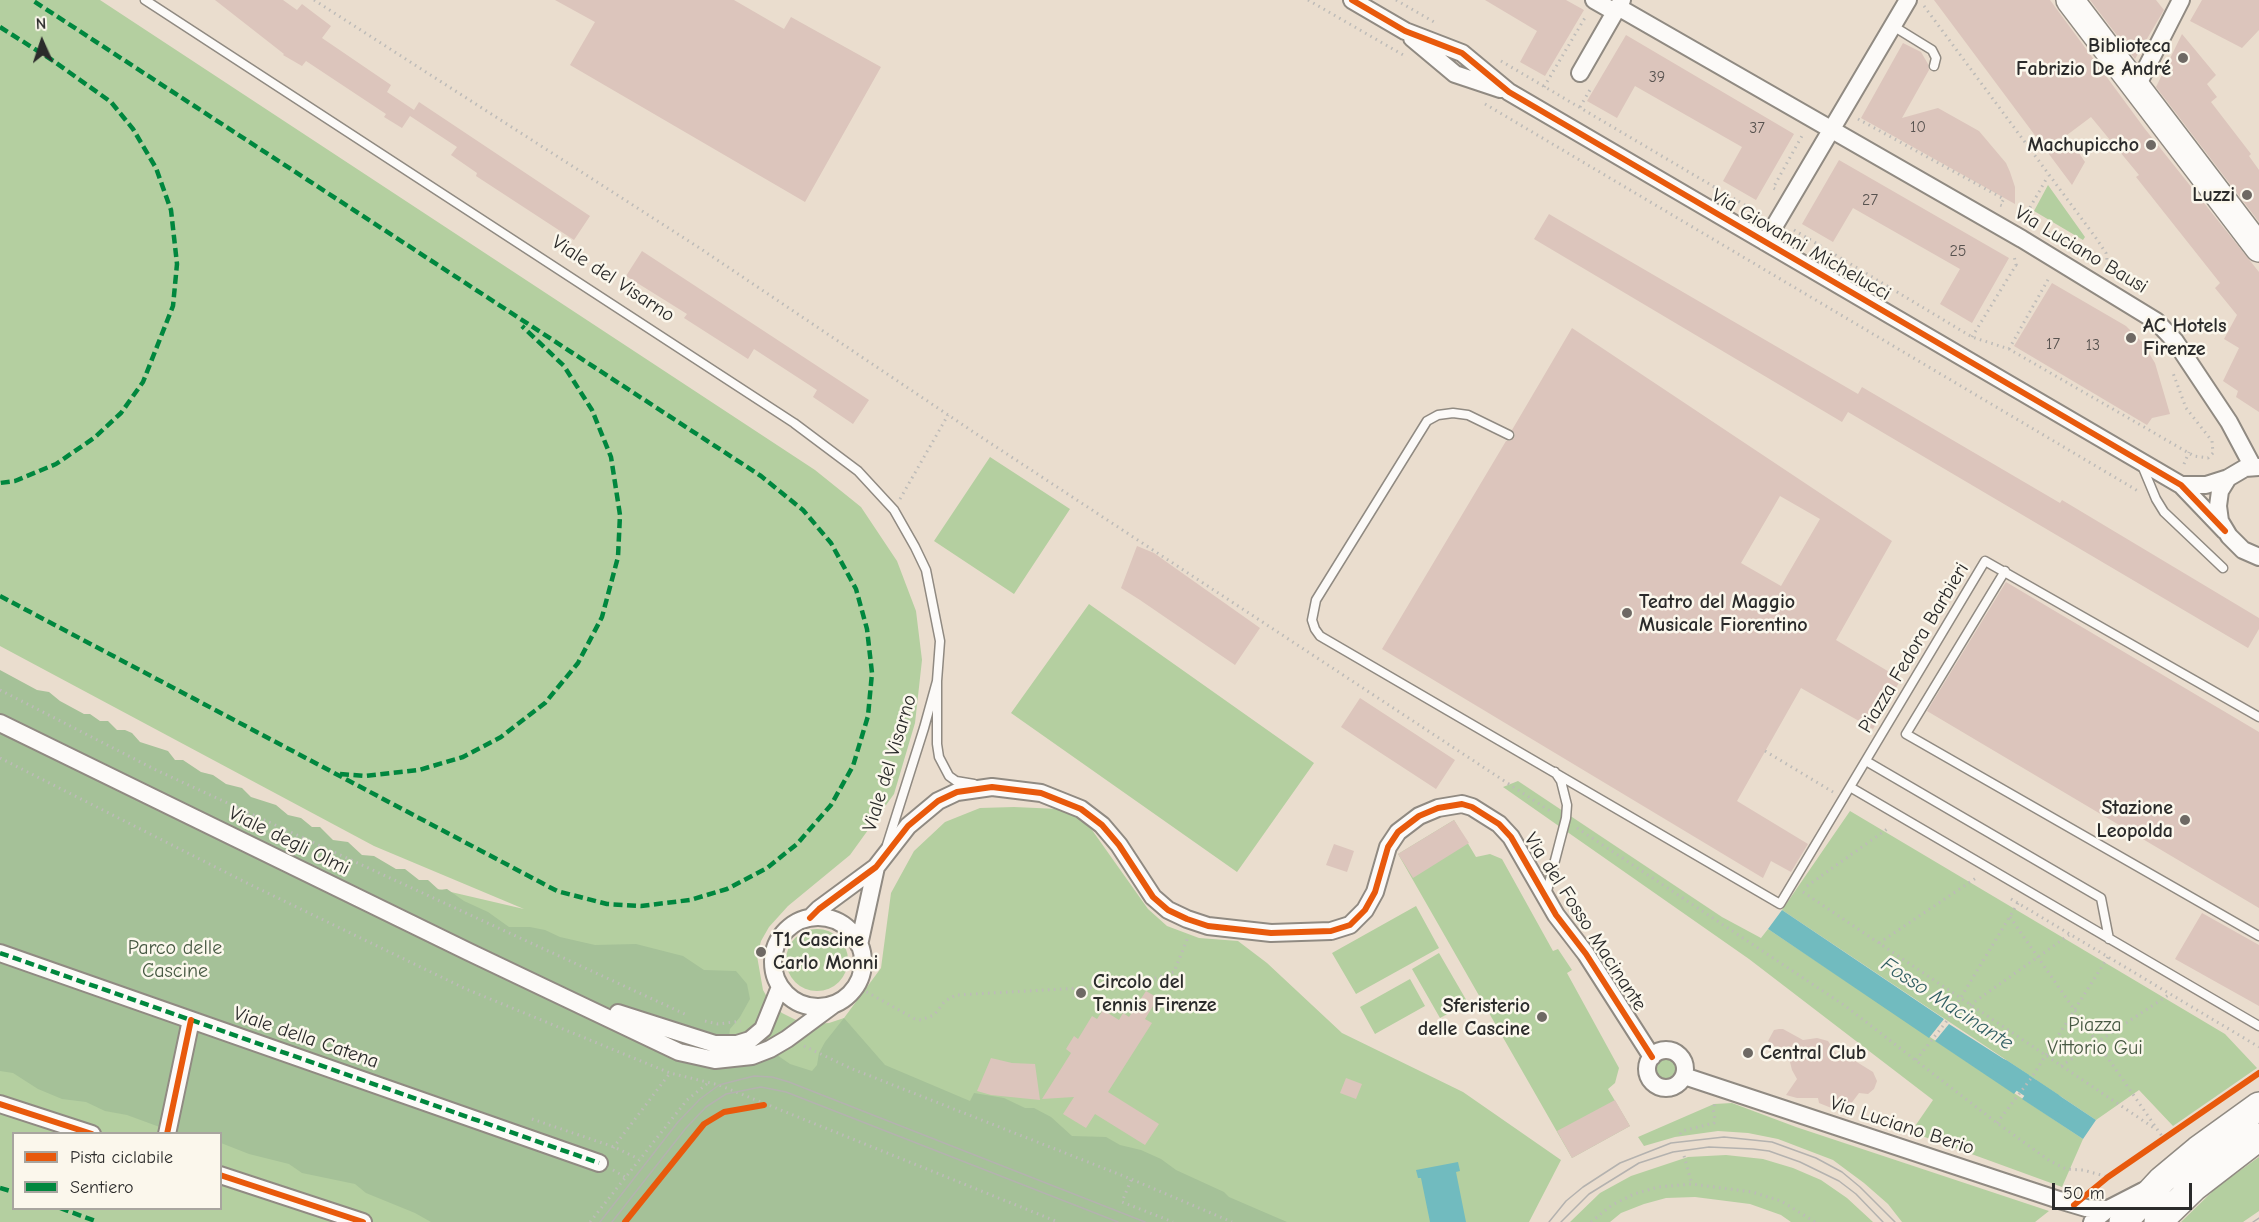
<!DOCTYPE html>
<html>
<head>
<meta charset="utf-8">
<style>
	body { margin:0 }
	#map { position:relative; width:2259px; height:1222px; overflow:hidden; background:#eaddce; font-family:"Comic Neue",sans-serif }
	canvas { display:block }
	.legend { position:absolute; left:12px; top:1132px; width:210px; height:78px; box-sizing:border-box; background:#fbf7ec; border:2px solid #a8a59f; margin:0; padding:8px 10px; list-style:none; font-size:18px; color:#2b2b2b }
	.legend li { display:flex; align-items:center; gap:12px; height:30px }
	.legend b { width:30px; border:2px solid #a8a59f }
	.north { position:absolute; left:12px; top:12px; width:60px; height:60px; -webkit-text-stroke:4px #fbf7ec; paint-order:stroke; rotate:357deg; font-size:16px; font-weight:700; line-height:24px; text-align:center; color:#2b2b2b }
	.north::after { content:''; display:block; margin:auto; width:21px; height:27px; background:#2b2b2b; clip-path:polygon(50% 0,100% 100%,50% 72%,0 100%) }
	.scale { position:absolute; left:2052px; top:1183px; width:140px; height:27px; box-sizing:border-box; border:3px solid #2b2b2b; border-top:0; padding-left:8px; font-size:18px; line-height:21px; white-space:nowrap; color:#2b2b2b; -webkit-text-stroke:4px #fbf7ec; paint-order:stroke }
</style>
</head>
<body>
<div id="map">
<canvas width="2259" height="1222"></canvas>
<ul class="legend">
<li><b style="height:8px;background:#e8590c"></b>Pista ciclabile</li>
<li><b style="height:8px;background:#00873e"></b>Sentiero</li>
</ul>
<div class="north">N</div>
<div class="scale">50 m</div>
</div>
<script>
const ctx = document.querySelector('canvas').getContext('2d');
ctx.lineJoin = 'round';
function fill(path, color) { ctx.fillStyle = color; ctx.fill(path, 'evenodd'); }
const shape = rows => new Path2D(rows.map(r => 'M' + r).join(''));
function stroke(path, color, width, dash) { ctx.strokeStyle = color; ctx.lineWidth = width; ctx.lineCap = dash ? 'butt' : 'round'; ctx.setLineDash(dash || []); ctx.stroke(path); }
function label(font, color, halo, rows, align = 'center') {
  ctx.font = font + ' "Comic Neue",sans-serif'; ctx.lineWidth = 5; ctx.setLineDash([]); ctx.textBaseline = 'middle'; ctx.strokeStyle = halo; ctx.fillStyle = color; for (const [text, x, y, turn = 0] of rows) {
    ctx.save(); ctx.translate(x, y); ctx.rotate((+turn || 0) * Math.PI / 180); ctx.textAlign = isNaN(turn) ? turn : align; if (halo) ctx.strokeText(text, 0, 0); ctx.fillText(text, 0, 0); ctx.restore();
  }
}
fill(shape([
	[0,0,100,0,815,470,861,507,897,561,916,611,922,660,915,723,894,794,850,855,788,906,769,927,761,941,757,956,763,990,771,1004,782,1013,798,1021,814,1024,829,1023,844,1018,881,968,891,893,914,851,945,822,980,808,1014,807,1059,809,1077,817,1092,830,1148,909,1167,926,1199,938,1238,941,1267,963,1342,1033,1463,1092,1561,1160,1529,1222,0,1222,0,678,408,882,524,909,374,846,0,646],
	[14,1134,220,1134,220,1208,14,1208],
	[2048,185,2085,237,2083,240,2034,211],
	[990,457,1070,509,1014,594,934,541],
	[1089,604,1314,763,1237,872,1011,713],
	[1518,781,1722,917,1761,938,1768,929,2083,1139,2062,1187,1911,1132,1933,1100,1749,959,1503,787],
	[1850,811,2225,1034,2257,1068,2173,1126,2139,1090,2096,1120,1782,910],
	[1454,820,1476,857,1490,854,1502,859,1553,951,1558,949,1572,970,1567,973,1619,1068,1615,1083,1608,1089,1630,1126,1572,1158,1398,854],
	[1416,906,1439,948,1356,994,1332,953],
	'786 960a31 31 0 1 1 62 0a31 31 0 1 1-62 0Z',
	[1439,953,1468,1003,1440,1018,1412,969],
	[1410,979,1425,1006,1375,1034,1360,1007],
	'1650 1070a16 16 0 1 1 32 0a16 16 0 1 1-32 0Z',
	[1732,1103,1796,1127,2049,1211,2035,1222,1902,1222,1888,1204,1864,1183,1833,1160,1778,1139,1748,1133,1718,1131,1675,1137,1644,1146,1638,1137,1714,1104],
	[1726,1155,1763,1159,1793,1168,1821,1180,1847,1198,1873,1222,1791,1222,1781,1215,1750,1204,1695,1197,1666,1198,1644,1204,1621,1213,1610,1222,1570,1222,1600,1193,1631,1176,1688,1157],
	[2259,1157,2259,1211,2243,1222,2181,1222,2217,1187]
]), '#b4cfa0');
fill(shape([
	[0,670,37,690,49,692,60,701,84,714,90,714,100,721,108,721,117,730,125,730,132,733,140,742,168,751,175,760,183,760,201,772,213,775,226,784,242,788,251,797,276,805,288,815,301,818,312,827,320,827,333,840,348,842,362,855,374,856,396,869,405,869,419,880,428,880,439,890,447,889,464,901,488,912,509,927,530,927,545,930,560,937,595,945,636,944,683,956,704,970,736,971,747,984,750,999,740,1017,730,1029,728,1044,774,1053,790,1064,812,1071,817,1065,819,1053,825,1042,844,1018,885,1065,970,1101,974,1093,1004,1098,1025,1108,1034,1108,1051,1117,1072,1136,1106,1137,1120,1145,1141,1150,1161,1159,1176,1170,1224,1192,1229,1197,1287,1222,431,1222,415,1213,366,1193,355,1184,302,1173,289,1164,249,1154,221,1143,220,1134,176,1133,127,1115,105,1111,86,1102,62,1099,38,1089,13,1073,0,1071]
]), '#a5c198');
fill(shape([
	[1782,910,1944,1019,1929,1038,1768,929],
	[1949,1024,2029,1075,2014,1094,1935,1041],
	[2036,1080,2096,1120,2083,1139,2022,1099],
	[1458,1162,1460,1171,1456,1172,1466,1222,1430,1222,1421,1178,1418,1178,1416,1170]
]), '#71bbbf');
stroke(shape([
	[2002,1069,2053,1103]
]), '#71bbbf', 20);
fill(shape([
	[215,0,283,0,297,10,302,4,331,26,322,38,391,85,387,92,414,110,419,102,590,216,574,240,476,176,477,173,451,155,457,147,410,116,402,128,384,117,386,114,306,61,302,66,283,55,284,54],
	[555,0,734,0,784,29,791,17,881,67,805,202,570,65,595,22],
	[1485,0,1566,0,1584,10,1545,76,1520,62,1537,31],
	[1934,0,2050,0,2145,129,2259,272,2259,412,2236,397,2238,391,2223,381,2239,348,2224,339,2237,315,2215,288,2220,283,2136,177,2139,175,2091,117,2067,135,2085,162,2072,185],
	[2090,0,2156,0,2164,10,2135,59],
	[2202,0,2259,0,2259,30,2242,48,2190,21],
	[2182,34,2216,75,2207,84,2217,97,2211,102,2251,154,2249,156,2259,170,2259,222,2156,87],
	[1626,35,1794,134,1756,200,1723,181,1742,147,1635,86,1617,118,1587,101],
	[1903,43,1921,52,1928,64,1929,70,1902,118,1938,108,1979,131,2006,163,2010,172,2015,187,2015,204,1861,118],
	[1839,160,2009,258,1972,323,1940,304,1960,269,1853,208,1833,242,1802,224],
	[1549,214,1858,394,1862,387,2060,503,2062,500,2259,618,2259,629,2248,648,1848,412,1842,422,1534,239],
	[642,251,869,400,853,424,813,397,817,390,754,349,748,359,684,318,687,314,626,276],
	[2052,283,2126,326,2142,342,2155,363,2170,414,2152,418,2147,425,2014,346],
	[1572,328,1892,541,1836,640,1901,679,1873,729,1801,688,1737,801,1808,844,1791,872,1771,861,1763,878,1382,649,1506,441,1510,441,1514,438,1515,434,1512,430],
	[1780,496,1820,519,1781,586,1741,563],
	[1137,546,1154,553,1168,563,1260,628,1235,665,1140,600,1121,588],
	[2006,582,2259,732,2259,908,1927,711],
	[1360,698,1455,760,1436,789,1341,727],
	[1454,820,1469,843,1413,878,1398,854],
	[1334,844,1354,851,1347,872,1326,865],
	[2202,913,2259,945,2259,1006,2175,959],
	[1146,991,1158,998,1145,1019,1152,1023,1108,1092,1159,1124,1145,1145,1095,1114,1086,1128,1063,1114,1074,1097,1042,1099,1071,1053,1066,1049,1074,1036,1078,1039,1092,1016,1097,1019,1103,1010,1119,1020,1123,1013,1129,1017],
	[1779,1029,1783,1029,1803,1040,1817,1038,1828,1041,1838,1056,1847,1056,1873,1072,1877,1081,1874,1089,1868,1094,1859,1093,1844,1113,1819,1103,1818,1098,1797,1098,1786,1095,1797,1079,1792,1070,1789,1058,1768,1041,1774,1030],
	[991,1058,1012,1063,1035,1064,1040,1100,991,1095,977,1091],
	[1346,1078,1362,1084,1356,1099,1340,1093],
	[1615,1100,1630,1126,1572,1158,1557,1131]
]), '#dcc5bc');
const lane = shape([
	[145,0,794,423,858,471,894,510,915,547,926,570,940,641,937,681],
	[1893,26,1932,50,1936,58,1934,66],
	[1509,435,1468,415,1453,413,1438,415,1427,421,1316,600,1312,620,1315,629,1320,636,1780,904,1985,561,2259,717],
	[2141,463,2156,499,2164,512,2223,568],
	[2005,571,1906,734,2259,936],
	[1866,761,2101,898,2109,939],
	[1850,787,2259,1026],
	[887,845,924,728,937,681,937,744,939,757,949,776,956,781,974,784],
	[1546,895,1566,818,1567,805,1561,781,1555,772]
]);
const street = shape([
	[1352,0,1405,31,1462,53,1509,92,2181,485,2225,531],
	[1594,0,1615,12],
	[1618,7,2022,239,2156,321,2175,341,2229,422,2253,467],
	[1412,38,1455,74,1500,89],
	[1580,73,1622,0],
	[2136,88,2181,0],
	[1765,242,1908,0],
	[2259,467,2245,468,2228,478,2220,491,2218,506,2220,521,2229,536,2243,550,2259,557],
	[2181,485,2206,485,2228,478],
	[0,723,469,952,679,1052,715,1060,752,1056,770,1049,787,1039,833,1005],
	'773 962a45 45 0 1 1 90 0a45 45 0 1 1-90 0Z',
	[810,918,819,909,876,867,908,826,938,801,957,792,992,787,1041,793,1081,809,1102,825,1119,845,1153,897,1168,910,1187,919,1208,926,1271,933,1331,931,1350,925,1365,910,1375,892,1388,847,1398,832,1419,816,1438,808,1462,804,1472,807,1499,824,1511,837,1556,915,1586,954,1652,1057],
	[859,945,876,867],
	[0,953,599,1163],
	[618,1013,715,1044,737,1044,750,1040,763,1029,780,987],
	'1647 1069a19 19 0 1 1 38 0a19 19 0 1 1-38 0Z',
	[1684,1076,2059,1200,2086,1208,2108,1209],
	[0,1104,92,1134],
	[167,1134,191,1020],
	[220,1175,363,1222],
	[2092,1222,2108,1209,2143,1191]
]);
const primary = shape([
	[2070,0,2259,248],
	[2123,1222,2162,1180,2198,1150,2259,1106],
	[2158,1222,2194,1187,2259,1137]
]);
stroke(lane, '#908a82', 11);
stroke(street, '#908a82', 20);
stroke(primary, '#908a82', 30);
stroke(shape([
	[314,0,695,245,978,435,1553,813],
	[1308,0,1405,56],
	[1396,0,1434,22],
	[1924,6,2096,238,2106,253,2109,273],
	[1501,61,1760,214,1761,212],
	[1544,87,1586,16],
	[1485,104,2138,491],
	[1580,107,1591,88],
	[1858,119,2004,199,2000,205,2003,206],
	[1775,189,1773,188,1803,134],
	[2024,218,2048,176],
	[1794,230,1972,337,2009,349,2194,456,2208,458,2213,453,2212,441,2186,408,2173,373],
	[2048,232,2109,267],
	[2016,265,2021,268],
	[1972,337,2016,265,2014,256],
	[2009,349,2050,276],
	[2184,464,2189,452],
	[900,499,948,415],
	[0,690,156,770,687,1015],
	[1765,751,1833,792],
	[0,758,249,884,466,989,670,1073,719,1085,1058,1222],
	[1577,828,1844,1005,1997,1123,2050,1161,2066,1169,2083,1170,2108,1177],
	[1807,886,1890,827],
	[1803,892,2157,1130],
	[2011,899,2259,1047],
	[2010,917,2164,1139],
	[1879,943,1976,878],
	[856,986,915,1019,921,1020,934,1015,945,1001,956,995,1134,985,1174,972,1188,937],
	[1970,1005,2069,935],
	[705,1021,718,1024,741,1021],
	[804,1046,850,1068,1131,1179,1232,1222],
	[1916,1060,1946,1022,2018,903],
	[2061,1066,2170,994],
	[532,1119,614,1147,639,1159],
	[1997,1123,2032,1077,2108,957],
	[1680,1134,1682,1131,1714,1123,1715,1119,1713,1109,1715,1103],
	[613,1148,670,1073],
	[1684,1156,1692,1184],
	[613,1170,625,1177],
	[1131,1180,1122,1202,1173,1222],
	[590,1222,687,1100,708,1083],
	[625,1222,704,1124,724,1112,762,1105],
	[1591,1222,1612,1205,1634,1194,1658,1187,1692,1184,1752,1192,1781,1201,1815,1222]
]), '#bdbbb8', 3, [1.5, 4.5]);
stroke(lane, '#fcfaf8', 8);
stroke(street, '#fcfaf8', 16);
stroke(primary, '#fcfaf8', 27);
stroke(shape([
	[600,1222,678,1122,700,1099,719,1085,754,1076,772,1077,789,1082,1145,1222],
	[612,1222,686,1128,706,1107,726,1094,761,1087,786,1092,1118,1222],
	[1549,1222,1566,1201,1583,1187,1620,1163,1671,1143,1724,1137,1772,1142,1816,1158,1842,1172,1860,1187,1895,1222],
	[1561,1222,1589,1194,1639,1163,1673,1152,1709,1147,1753,1149,1769,1151,1800,1162,1839,1181,1856,1194,1883,1222],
	[2253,1222,2259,1218]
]), '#b4b2af', 1.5);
stroke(shape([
	[0,27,52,60,111,102,133,129,156,168,171,210,177,264,173,306,143,382,121,413,94,438,56,464,15,481,0,483],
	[0,596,557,891,607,904,641,906,690,900,727,889,767,868,797,844,831,805,853,766,868,716,872,673,867,629,856,589,831,543,803,510,761,476,32,0],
	[340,774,365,776,419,770,463,757,501,737,545,703,578,663,602,617,618,557,620,515,611,457,592,410,564,366,522,326],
	[0,953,599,1163],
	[0,1188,14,1192],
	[60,1208,98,1222]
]), '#00873e', 4.5, [9, 4.5]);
stroke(shape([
	[1352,0,1405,31,1462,53,1509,92,2181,485,2225,531],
	[810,918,819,909,876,867,908,826,938,801,957,792,992,787,1041,793,1081,809,1102,825,1119,845,1153,897,1168,910,1187,919,1208,926,1271,933,1331,931,1350,925,1365,910,1375,892,1388,847,1398,832,1419,816,1438,808,1462,804,1472,807,1499,824,1511,837,1556,915,1586,954,1652,1057],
	[0,1104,92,1134],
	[167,1134,191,1020],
	[220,1175,363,1222],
	[2074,1205,2108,1177,2259,1073],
	[625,1222,704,1124,724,1112,764,1105]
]), '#e8590c', 6);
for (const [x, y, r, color] of [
	[2183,58,6,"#6e6964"],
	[2151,145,6,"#6e6964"],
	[2247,195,6,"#6e6964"],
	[2131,338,6,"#6e6964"],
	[1627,613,6,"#6e6964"],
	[2185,820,6,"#6e6964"],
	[761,952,6,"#6e6964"],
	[1081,993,6,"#6e6964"],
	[1542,1017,6,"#6e6964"],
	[1748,1053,6,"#6e6964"]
]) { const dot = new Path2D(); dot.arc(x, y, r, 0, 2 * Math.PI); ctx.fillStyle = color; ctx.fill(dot); stroke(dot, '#fbf7ec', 2); }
label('16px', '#57524f', null, [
	["39",1657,77],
	["10",1918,127],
	["37",1757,128],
	["27",1870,200],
	["25",1958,251],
	["17",2053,344],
	["13",2093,345]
]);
label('bold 20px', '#2b2b2b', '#fbf7ec', [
	["Biblioteca",2171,46],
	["Fabrizio De André",2171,69],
	["Machupiccho",2139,145],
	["Luzzi",2235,195],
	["AC Hotels",2143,326,"left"],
	["Firenze",2143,349,"left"],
	["Teatro del Maggio",1639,602,"left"],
	["Musicale Fiorentino",1639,625,"left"],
	["Stazione",2173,808],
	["Leopolda",2173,831],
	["T1 Cascine",773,940,"left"],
	["Carlo Monni",773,963,"left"],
	["Circolo del",1093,982,"left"],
	["Tennis Firenze",1093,1005,"left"],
	["Sferisterio",1530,1006],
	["delle Cascine",1530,1029],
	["Central Club",1760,1053,"left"]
], 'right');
label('20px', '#2b2b2b', '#fbf7ec', [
	["Via Giovanni Michelucci",1801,245,30],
	["Via Luciano Bausi",2081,250,31],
	["Viale del Visarno",613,279,33],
	["Piazza Fedora Barbieri",1914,648,-59],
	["Viale del Visarno",890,763,-73],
	["Viale degli Olmi",289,841,26],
	["Via del Fosso Macinante",1585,922,57],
	["Viale della Catena",306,1038,19],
	["Via Luciano Berio",1902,1126,18]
]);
label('20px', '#475943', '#fbf7ec', [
	["Parco delle",175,948],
	["Cascine",175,971],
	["Piazza",2095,1025],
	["Vittorio Gui",2095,1048]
]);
label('italic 21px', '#325f63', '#fbf7ec', [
	["Fosso Macinante",1947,1004,33]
]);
</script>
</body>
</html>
